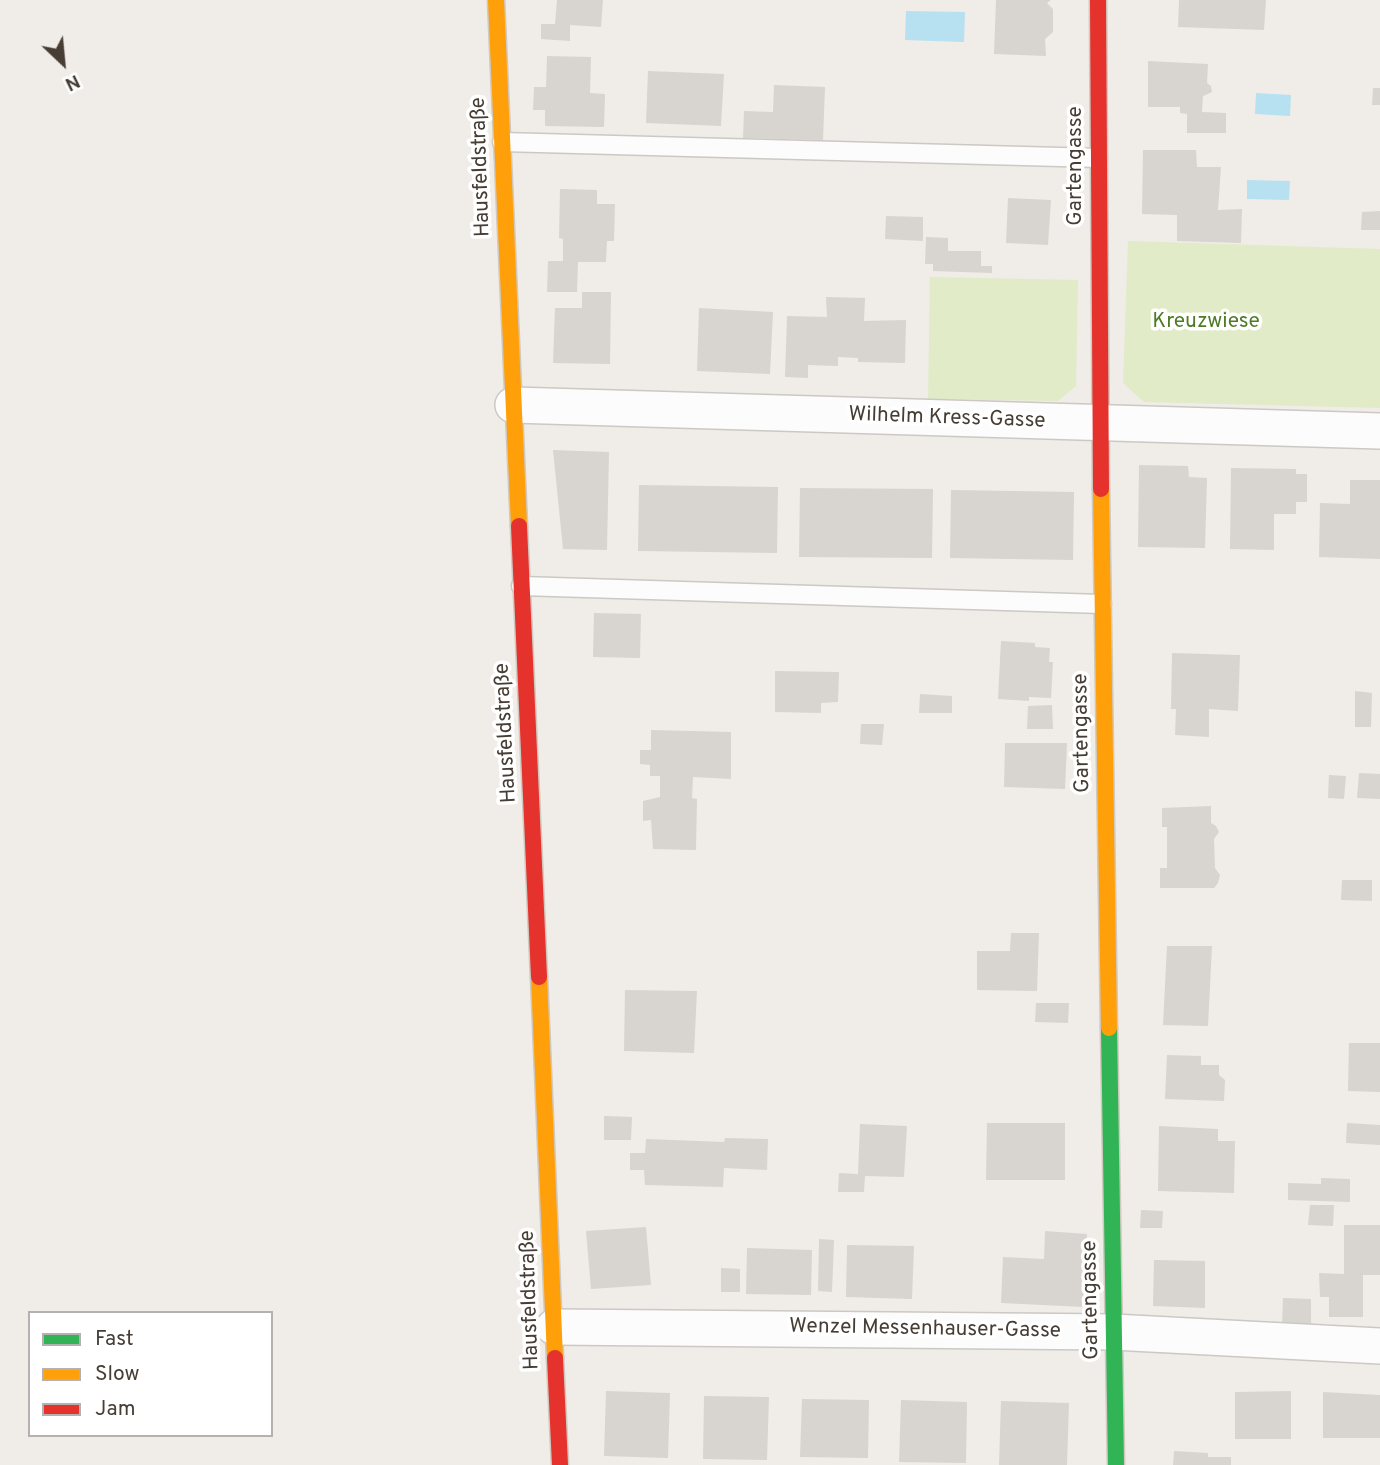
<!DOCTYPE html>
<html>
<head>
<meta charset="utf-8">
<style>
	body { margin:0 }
	#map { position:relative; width:1380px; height:1465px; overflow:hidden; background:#f0ece8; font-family:Overpass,sans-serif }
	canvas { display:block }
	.legend { position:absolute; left:28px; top:1311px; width:245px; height:126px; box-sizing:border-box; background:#fff; border:2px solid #b5b1ae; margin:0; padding:9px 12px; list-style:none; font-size:21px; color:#463d34 }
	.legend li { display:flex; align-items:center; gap:14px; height:35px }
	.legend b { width:35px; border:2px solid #b5b1ae }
	.north { position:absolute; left:28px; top:28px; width:70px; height:70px; -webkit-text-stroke:5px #fff; paint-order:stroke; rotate:154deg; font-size:19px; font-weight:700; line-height:28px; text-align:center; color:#463d34 }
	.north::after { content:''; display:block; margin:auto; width:24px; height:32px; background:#463d34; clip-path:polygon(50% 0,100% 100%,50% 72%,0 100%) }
</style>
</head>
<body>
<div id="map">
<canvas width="1380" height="1465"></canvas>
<ul class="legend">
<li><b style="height:9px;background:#30b455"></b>Fast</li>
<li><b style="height:9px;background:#ff9f0a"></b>Slow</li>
<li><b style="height:9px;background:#e5322d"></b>Jam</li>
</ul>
<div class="north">N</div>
</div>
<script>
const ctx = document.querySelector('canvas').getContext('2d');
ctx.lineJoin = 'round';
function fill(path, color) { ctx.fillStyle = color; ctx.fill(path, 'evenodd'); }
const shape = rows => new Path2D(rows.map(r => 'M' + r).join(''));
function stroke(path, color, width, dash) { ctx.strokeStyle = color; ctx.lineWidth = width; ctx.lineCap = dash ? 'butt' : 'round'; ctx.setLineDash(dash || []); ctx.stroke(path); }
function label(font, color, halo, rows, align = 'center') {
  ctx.font = font + ' Overpass,sans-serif'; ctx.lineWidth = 7; ctx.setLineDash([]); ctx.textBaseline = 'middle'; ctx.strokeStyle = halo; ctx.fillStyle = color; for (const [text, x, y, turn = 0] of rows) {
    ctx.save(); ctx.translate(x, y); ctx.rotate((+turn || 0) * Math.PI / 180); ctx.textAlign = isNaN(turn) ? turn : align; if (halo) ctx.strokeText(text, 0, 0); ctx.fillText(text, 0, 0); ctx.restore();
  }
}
fill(shape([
	[1128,241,1380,249,1380,408,1144,402,1123,383],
	[930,277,1078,280,1076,386,1058,401,928,399]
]), '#e1ebc7');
fill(shape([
	[906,11,965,12,964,42,905,40],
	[1256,93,1291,95,1290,116,1255,114],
	[1247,180,1290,181,1289,200,1247,199]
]), '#b7e0f0');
fill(shape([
	[557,0,603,0,601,27,570,25,570,41,541,39,541,24,555,24],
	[996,0,1051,0,1047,3,1053,9,1053,32,1045,39,1046,56,994,54],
	[1179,0,1266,0,1264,30,1178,27],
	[547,56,591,57,590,93,605,94,604,127,545,126,545,110,533,110,534,87,546,87],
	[1148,61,1208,64,1207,83,1211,86,1212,92,1203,96,1202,112,1226,113,1226,133,1187,133,1187,114,1180,113,1180,107,1148,107],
	[648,71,724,74,721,126,646,123],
	[774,85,825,87,823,140,743,138,744,111,773,112],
	[1373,88,1380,88,1380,105,1372,105],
	[1143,150,1196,150,1197,167,1221,167,1218,210,1242,209,1241,243,1177,241,1177,215,1142,214],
	[560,189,597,190,597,204,615,204,614,241,607,241,606,262,578,262,577,292,547,292,548,261,563,261,563,239,559,238],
	[1008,198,1051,200,1048,245,1006,243],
	[1380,211,1380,230,1361,230,1362,212],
	[886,216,923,217,923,241,885,239],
	[926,237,948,238,948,251,981,251,981,266,992,266,992,273,933,271,933,264,925,264],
	[582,292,611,292,610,364,553,363,555,308,582,308],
	[826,297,865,298,864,321,906,320,905,363,858,362,858,358,838,357,838,366,808,365,808,378,785,377,787,316,827,317],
	[699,308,773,312,770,374,697,371],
	[553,450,609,452,607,550,563,549],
	[1139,465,1188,466,1189,477,1207,478,1205,548,1138,547],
	[1231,468,1296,469,1296,474,1307,474,1307,502,1296,502,1296,514,1274,514,1274,550,1230,549],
	[1350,480,1380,480,1380,559,1319,557,1320,503,1350,504],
	[639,485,778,487,777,553,638,551],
	[800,488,933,489,932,558,799,557],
	[951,490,1074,492,1073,560,950,558],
	[594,613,641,614,640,658,593,657],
	[1001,641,1035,643,1035,647,1050,648,1049,662,1053,662,1051,698,1029,697,1029,701,998,699],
	[1172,653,1240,655,1238,711,1209,709,1209,737,1175,735,1176,709,1171,709],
	[775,671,839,672,838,702,821,703,821,713,775,712],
	[1355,691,1372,693,1371,727,1355,727],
	[920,694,952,696,952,713,919,713],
	[1052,705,1053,729,1027,729,1028,706],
	[861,724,884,724,882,745,860,744],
	[651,730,731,732,731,779,693,777,692,798,697,799,696,850,653,849,651,820,643,821,643,801,660,797,660,776,650,776,650,765,640,764,640,750,651,750],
	[1005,743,1067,743,1065,789,1004,787],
	[1359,773,1380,774,1380,799,1357,798],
	[1329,775,1346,776,1344,799,1328,798],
	[1211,806,1211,823,1216,826,1219,832,1214,839,1215,868,1220,875,1218,883,1214,888,1160,888,1160,868,1167,868,1167,827,1162,827,1162,808],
	[1342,880,1372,880,1372,901,1341,900],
	[1011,933,1039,933,1037,991,977,990,977,951,1010,951],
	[1167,946,1212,946,1208,1026,1163,1025],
	[625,990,697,991,694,1053,624,1051],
	[1036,1003,1069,1003,1068,1023,1035,1022],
	[1349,1043,1380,1043,1380,1092,1348,1091],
	[1167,1055,1201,1056,1201,1065,1219,1065,1219,1075,1225,1080,1224,1101,1165,1099],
	[604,1116,632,1117,631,1140,604,1140],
	[987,1123,1065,1123,1065,1180,986,1180],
	[1347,1123,1380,1125,1380,1145,1346,1143],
	[860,1124,907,1126,904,1177,865,1176,864,1192,838,1192,839,1173,858,1174],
	[1159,1126,1218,1129,1218,1141,1235,1141,1234,1193,1158,1191],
	[725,1138,768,1139,767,1170,724,1168,723,1187,645,1185,644,1170,630,1170,630,1153,645,1153,646,1139,724,1142],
	[1321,1178,1350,1179,1350,1202,1288,1200,1288,1183,1321,1184],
	[1310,1205,1334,1205,1333,1226,1308,1225],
	[1141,1210,1163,1211,1162,1228,1140,1228],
	[1344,1225,1380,1225,1380,1275,1363,1275,1363,1317,1329,1317,1329,1297,1320,1297,1319,1273,1344,1274],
	[646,1227,651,1285,591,1289,586,1231],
	[1045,1231,1087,1234,1084,1307,1001,1303,1003,1257,1044,1259],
	[819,1239,834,1240,832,1292,818,1291],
	[847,1245,914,1246,912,1299,846,1297],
	[747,1248,812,1250,811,1295,746,1294],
	[1154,1260,1205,1261,1205,1308,1153,1306],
	[721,1268,740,1269,740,1292,721,1292],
	[1283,1298,1311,1299,1311,1326,1282,1326],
	[606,1391,670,1393,668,1458,604,1456],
	[1291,1391,1291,1439,1235,1439,1235,1392],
	[1323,1392,1380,1395,1380,1438,1323,1438],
	[704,1396,769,1397,767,1460,703,1459],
	[802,1399,869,1400,868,1458,800,1457],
	[901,1400,967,1402,966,1463,899,1462],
	[1001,1401,1069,1403,1067,1465,999,1465],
	[1174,1451,1208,1453,1208,1457,1231,1457,1231,1465,1173,1465]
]), '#d8d4cf');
const lane = shape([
	[502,142,1098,158],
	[521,586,1102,604]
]);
const street = shape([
	[513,405,1380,431],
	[554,1327,1113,1332,1380,1346]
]);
const fast = shape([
	[1109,1028,1116,1465]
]);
const slow = shape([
	[496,0,519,526],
	[1101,489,1109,1028],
	[539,977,555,1358]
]);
const jam = shape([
	[1098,0,1101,489],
	[519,526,539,977],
	[555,1358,560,1465]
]);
stroke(lane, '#ccc8c4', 21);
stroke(street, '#ccc8c4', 38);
stroke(fast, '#d0c9bf', 19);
stroke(slow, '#d0c9bf', 19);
stroke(jam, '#d0c9bf', 19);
stroke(lane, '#fdfcfc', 18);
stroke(street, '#fdfcfc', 35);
stroke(fast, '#30b455', 16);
stroke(slow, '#ff9f0a', 16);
stroke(jam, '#e5322d', 16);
label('21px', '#463d34', '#fff', [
	["Gartengasse",1077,166,-90],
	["Hausfeldstraße",482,167,-92],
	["Wilhelm Kress-Gasse",947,419,2],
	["Hausfeldstraße",507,733,-93],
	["Gartengasse",1083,733,-91],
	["Hausfeldstraße",531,1300,-92],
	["Gartengasse",1092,1300,-91],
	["Wenzel Messenhauser-Gasse",925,1330,1]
]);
label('21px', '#4f7b25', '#fff', [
	["Kreuzwiese",1206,323]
]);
</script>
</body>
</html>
